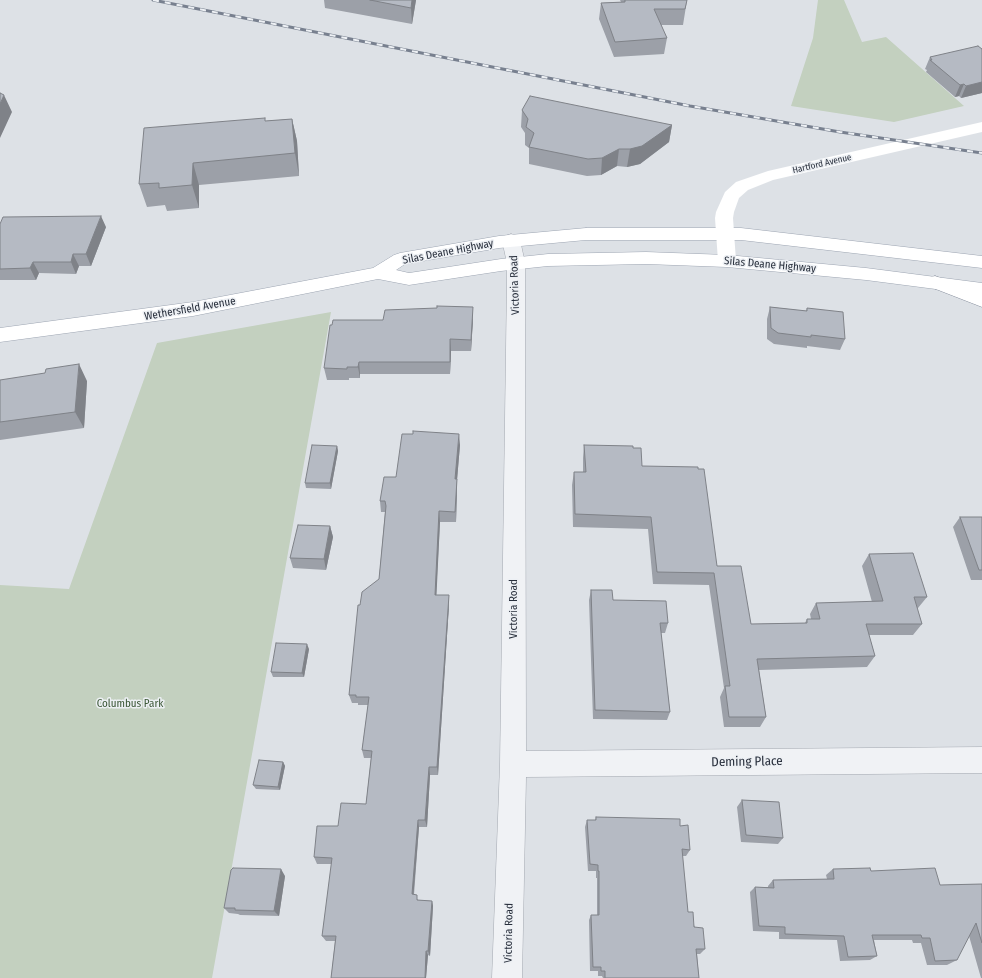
<!DOCTYPE html>
<html>
<head>
<meta charset="utf-8">
<style>
	body { margin:0 }
	canvas { display:block; background:#dde1e6 }
</style>
</head>
<body>
<canvas width="982" height="978"></canvas>
<script>
const ctx = document.querySelector('canvas').getContext('2d');
ctx.lineJoin = 'round';
function fill(path, color) { ctx.fillStyle = color; ctx.fill(path, 'evenodd'); }
const shape = rows => new Path2D(rows.map(r => 'M' + r).join(''));
function stroke(path, color, width, dash) { ctx.strokeStyle = color; ctx.lineWidth = width; ctx.lineCap = dash ? 'butt' : 'round'; ctx.setLineDash(dash || []); ctx.stroke(path); }
function label(font, color, halo, rows, align = 'center') {
  ctx.font = font + ' "Fira Sans Condensed",sans-serif'; ctx.lineWidth = 3; ctx.setLineDash([]); ctx.textBaseline = 'middle'; ctx.strokeStyle = halo; ctx.fillStyle = color; for (const [text, x, y, turn = 0] of rows) {
    ctx.save(); ctx.translate(x, y); ctx.rotate((+turn || 0) * Math.PI / 180); ctx.textAlign = isNaN(turn) ? turn : align; if (halo) ctx.strokeText(text, 0, 0); ctx.fillText(text, 0, 0); ctx.restore();
  }
}
fill(shape([
	[818,0,844,0,862,42,886,37,964,106,894,122,791,106,813,38],
	[331,312,212,978,0,978,0,585,69,589,157,343]
]), '#c3d0bf');
const street = shape([
	[511,234,517,236,520,240,525,263,526,751,982,747,982,773,526,777,522,978,492,978,500,764,507,280,507,263,502,240,505,236,511,234]
]);
const primary = shape([
	[586,228,741,228,982,256,982,268,741,240,586,240,499,248,405,264,396,270,409,273,501,259,548,254,646,252,727,255,866,268,982,283,982,295,866,280,727,267,646,264,548,266,501,271,409,285,378,279,193,316,0,342,0,328,193,302,373,268,394,255,400,253,499,236,586,228]
]);
const highway = shape([
	[935,276,982,293,982,307,928,286,926,282,928,278,935,276]
]);
stroke(street, '#a3a8b0', 1);
stroke(primary, '#9da5b2', 1);
stroke(highway, '#868e9c', 1);
fill(street, '#f0f2f5');
fill(shape([
	[982,122,982,132,773,180,748,190,739,198,734,212,733,218,736,261,733,265,727,267,721,265,718,261,715,218,716,212,725,192,736,182,768,171,982,122]
]), '#fff');
fill(primary, '#fff');
fill(highway, '#fff');
const rail = shape([
	[153,0,690,106,840,132,982,153]
]);
stroke(rail, '#78808f', 3);
stroke(rail, '#edf0f4', 2, [6]);
fill(shape([
	[324,0,416,0,412,24,325,8],
	[620,0,687,0,683,25,661,25,667,38,664,54,614,57,599,19,601,3,621,2],
	[982,49,982,93,961,98,959,96,955,97,926,72,927,70,925,69,930,57],
	[522,110,672,125,669,142,640,164,627,167,617,166,601,175,587,176,529,164,529,148,525,145,525,133,521,127],
	[292,119,297,141,299,176,199,185,199,208,167,211,165,205,147,207,139,184,266,121],
	[0,224,106,227,91,266,79,266,76,274,39,273,36,280,0,280],
	[770,307,806,311,807,308,845,339,840,350,807,346,807,348,774,344,767,339,767,319],
	[473,319,471,351,451,351,450,374,360,374,360,378,349,378,349,380,327,380,324,368,383,320],
	[0,380,87,381,84,428,0,440],
	[460,445,457,480,457,489,456,522,440,522,436,595,449,605,438,775,430,775,427,827,419,827,414,895,418,900,432,901,433,906,430,956,428,955,426,978,331,978,335,941,326,941,322,936,332,864,317,864,314,857,338,826,366,804,371,758,364,758,362,750,368,705,358,705,358,703,352,703,349,695,360,605,379,579,385,512,381,512,380,501,396,477],
	[584,445,633,448,642,466,717,566,751,624,805,623,807,619,811,619,810,614,816,603,872,602,862,566,869,554,927,597,918,608,917,609,922,624,913,635,869,635,875,656,867,667,759,670,766,717,760,727,724,727,720,697,724,688,709,585,653,584,648,529,573,527,572,485,574,472,583,472,583,458],
	[337,446,338,451,331,489,306,488,305,483],
	[960,517,982,517,982,580,971,580,953,527],
	[330,526,333,537,326,570,293,568,290,558],
	[591,590,613,600,668,623,665,633,661,633,670,712,667,720,593,719,589,600],
	[309,649,304,677,273,677,271,672],
	[283,762,285,766,280,790,256,789,253,785],
	[742,800,783,838,778,844,741,842,737,807],
	[596,817,680,826,690,850,686,856,682,856,688,912,705,949,700,954,697,954,699,978,603,978,602,976,598,976,598,971,590,971,589,920,591,915,597,915,597,878,596,878,596,871,588,871,585,827,587,820,595,820],
	[833,869,871,871,940,885,982,884,982,978,981,978,969,936,957,960,947,965,927,965,921,943,913,943,912,940,874,940,877,956,870,960,840,961,837,940,779,939,779,932,753,931,750,892,755,887,768,887,768,886,773,880,827,879,826,875],
	[285,876,279,916,240,915,238,914,229,913,224,908]
]), '#9ca0a8');
fill(shape([
	[412,0,416,0,412,24,411,8],
	[982,82,982,93,961,98,966,86],
	[964,84,959,96,955,97,960,85],
	[4,95,12,112,0,138,0,104],
	[292,119,297,141,299,176,295,153],
	[672,125,669,142,640,164,627,167,630,149],
	[619,149,617,166,601,175,602,158],
	[193,163,199,185,199,208,192,185],
	[101,216,106,227,91,266,86,254],
	[73,254,79,266,76,274,71,262],
	[33,262,39,273,36,280,30,268],
	[473,307,473,319,471,351,471,340],
	[450,339,451,351,450,374],
	[359,362,360,374,360,378,358,367],
	[79,364,87,381,84,428,75,412],
	[459,434,460,445,457,480,457,489,456,522,455,479],
	[337,446,338,451,331,489,330,483],
	[439,511,440,522,436,605,435,595],
	[330,526,333,537,326,570,324,559],
	[449,595,449,605,438,775,437,767],
	[307,644,309,649,304,677,302,673],
	[283,762,285,766,280,790,278,787],
	[429,767,430,775,427,827,425,820],
	[418,820,419,827,413,900,412,894],
	[281,869,285,876,279,916,274,911],
	[432,901,433,906,430,956,428,951],
	[426,951,428,955,426,978,425,978]
]), '#7f8288');
const building = shape([
	[370,0,412,0,411,8,370,0],
	[625,0,687,0,685,9,654,9,667,38,615,42,601,3,625,2,625,0],
	[978,46,982,49,982,82,966,86,964,84,960,85,930,60,932,60,930,57,978,46],
	[0,93,4,95,0,104,0,93],
	[530,96,672,125,642,146,630,149,619,149,602,158,588,159,529,147,534,133,526,127,528,119,522,110,530,96],
	[265,118,265,121,292,119,295,153,193,163,192,185,159,188,159,183,139,184,144,128,265,118],
	[101,216,86,254,73,254,71,262,33,262,30,268,0,269,0,224,3,217,101,216],
	[437,306,473,307,471,340,450,339,450,362,359,362,358,367,347,367,347,369,324,368,330,325,332,325,333,320,383,320,385,310,437,308,437,306],
	[770,307,807,311,807,308,843,312,845,339,811,335,811,337,778,333,771,328,770,307],
	[79,364,75,412,0,422,0,380,45,373,46,369,79,364],
	[413,431,459,434,455,479,457,479,455,512,439,511,435,595,449,595,437,767,429,767,425,820,418,820,412,894,417,895,417,900,432,901,428,951,426,951,425,978,331,978,336,936,322,936,332,858,314,857,317,826,338,826,341,803,366,804,372,751,362,750,369,697,356,697,356,695,349,695,358,605,360,605,362,592,379,579,386,506,385,501,380,501,384,477,396,477,402,434,413,434,413,431],
	[312,445,337,446,330,483,305,483,312,445],
	[584,445,633,446,633,448,641,448,642,466,698,467,698,469,704,469,717,566,741,566,751,624,807,623,807,619,820,619,816,603,883,601,869,554,913,553,927,597,914,597,922,624,866,624,875,656,757,659,766,717,729,717,725,686,730,686,714,573,657,572,651,517,575,514,574,472,586,472,584,445],
	[960,517,982,517,982,570,979,570,960,517],
	[298,525,330,526,324,559,290,558,298,525],
	[591,590,612,590,613,600,666,601,668,623,660,623,670,712,595,710,591,590],
	[276,643,307,644,302,673,271,672,276,643],
	[259,760,283,762,278,787,253,785,259,760],
	[742,800,779,802,783,838,746,835,742,800],
	[596,817,680,819,680,826,688,825,690,850,682,849,688,912,693,912,694,927,703,928,705,949,696,949,699,978,605,978,605,971,601,971,601,967,593,967,591,915,599,915,599,871,598,871,598,865,590,864,587,820,596,820,596,817],
	[233,868,281,869,274,911,235,910,235,908,224,908,231,870,233,868],
	[870,868,871,871,935,868,940,885,982,884,982,943,976,923,957,960,935,961,930,938,922,938,921,935,872,935,877,956,848,957,844,936,785,934,785,927,759,926,755,887,774,888,773,880,834,879,833,869,870,868]
]);
fill(building, '#b5bac3');
stroke(building, '#7f8288', 1);
label('9px', '#282f3c', '#edf0f4', [
	["Hartford Avenue",822,164,-13]
]);
label('11px', '#282f3c', '#edf0f4', [
	["Silas Deane Highway",448,252,-11],
	["Silas Deane Highway",770,265,5],
	["Victoria Road",515,285,-92],
	["Wethersfield Avenue",190,309,-10],
	["Victoria Road",514,609,-90],
	["Victoria Road",509,933,-89]
]);
label('11px', '#3b5736', '#edf0f4', [
	["Columbus Park",130,704]
]);
label('13px', '#282f3c', '#edf0f4', [
	["Deming Place",747,762,-1]
]);
</script>
</body>
</html>
